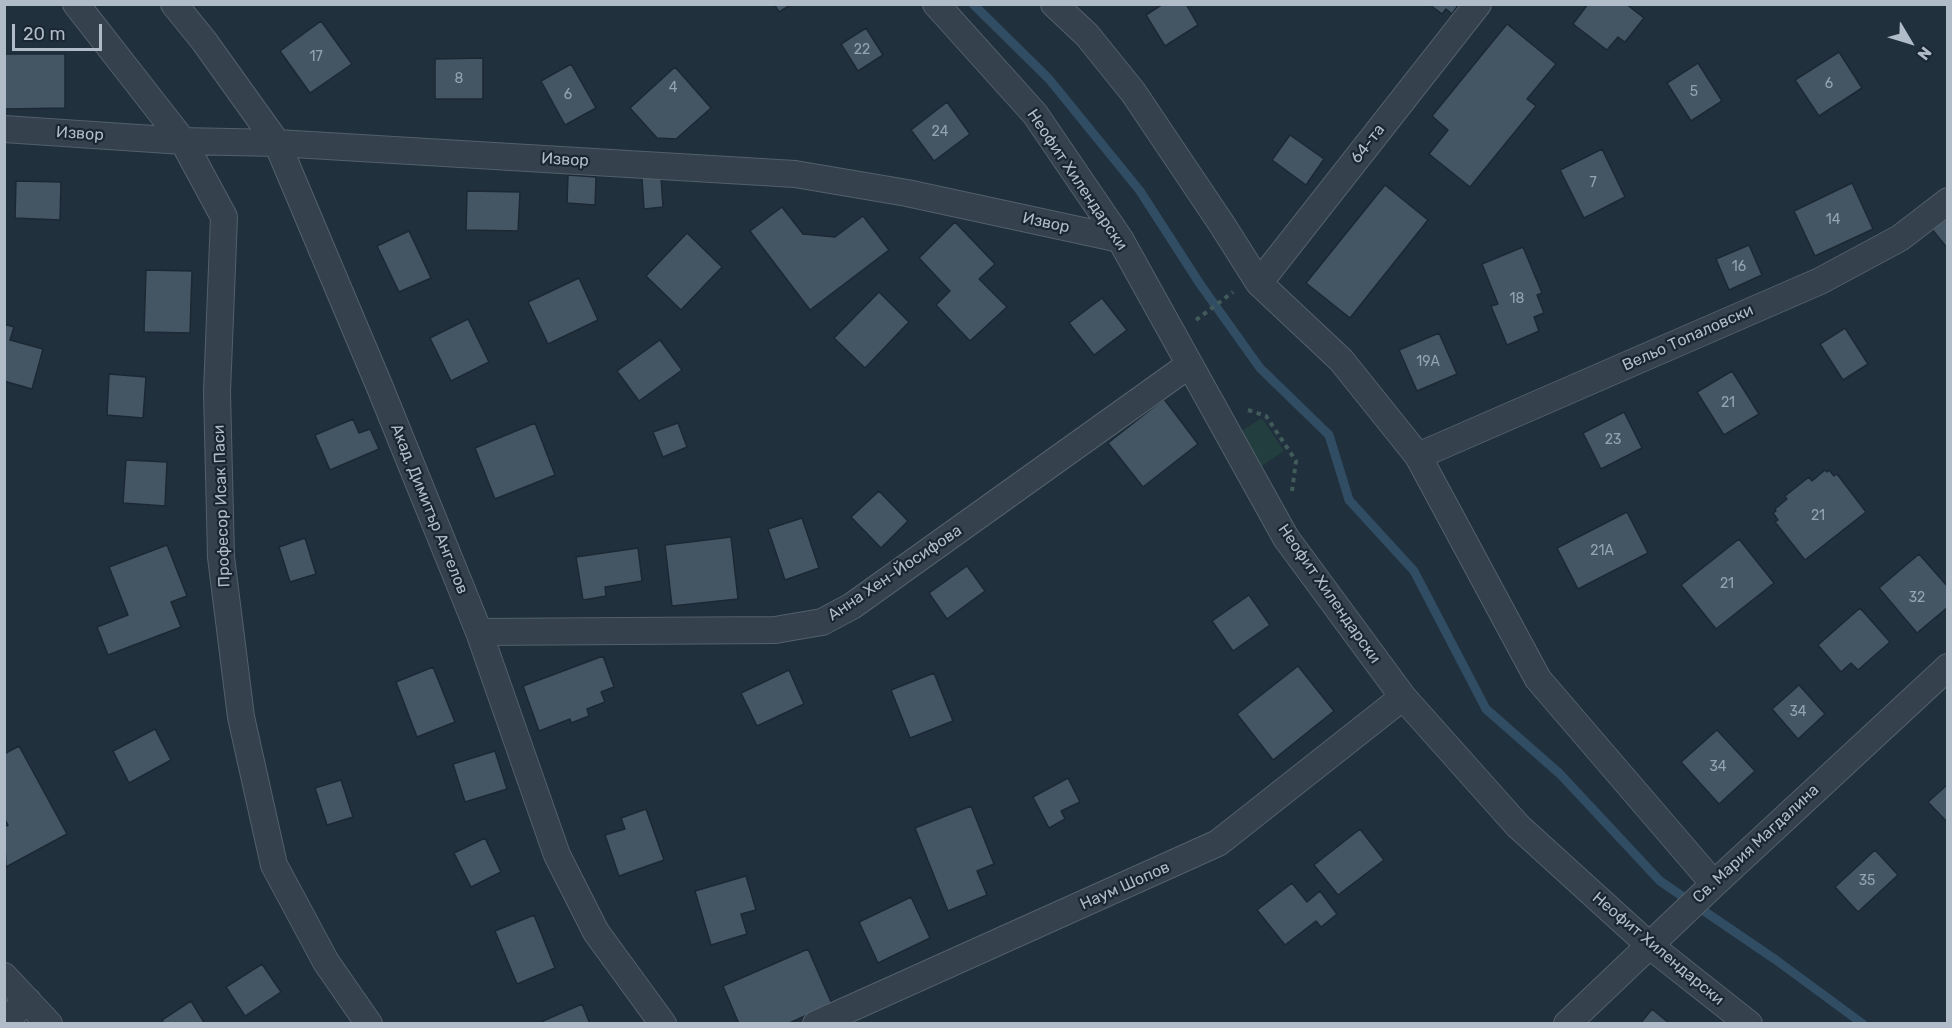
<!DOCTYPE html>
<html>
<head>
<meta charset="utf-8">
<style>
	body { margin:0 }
	#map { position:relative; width:1952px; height:1028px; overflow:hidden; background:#21303d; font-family:Rubik,sans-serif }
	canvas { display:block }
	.frame { position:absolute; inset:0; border:6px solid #b0bdc9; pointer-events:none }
	.north { position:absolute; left:1880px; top:12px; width:60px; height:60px; -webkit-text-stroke:4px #1a2732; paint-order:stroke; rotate:128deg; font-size:16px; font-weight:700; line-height:24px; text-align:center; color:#b0bdc9 }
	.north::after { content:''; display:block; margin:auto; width:21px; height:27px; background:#b0bdc9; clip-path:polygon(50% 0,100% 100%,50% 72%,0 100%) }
	.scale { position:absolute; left:12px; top:24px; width:90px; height:27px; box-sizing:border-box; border:3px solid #b0bdc9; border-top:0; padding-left:8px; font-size:18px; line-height:21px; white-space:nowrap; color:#b0bdc9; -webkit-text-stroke:4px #1a2732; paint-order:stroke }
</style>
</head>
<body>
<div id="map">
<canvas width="1952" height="1028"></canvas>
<div class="frame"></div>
<div class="north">N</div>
<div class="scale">20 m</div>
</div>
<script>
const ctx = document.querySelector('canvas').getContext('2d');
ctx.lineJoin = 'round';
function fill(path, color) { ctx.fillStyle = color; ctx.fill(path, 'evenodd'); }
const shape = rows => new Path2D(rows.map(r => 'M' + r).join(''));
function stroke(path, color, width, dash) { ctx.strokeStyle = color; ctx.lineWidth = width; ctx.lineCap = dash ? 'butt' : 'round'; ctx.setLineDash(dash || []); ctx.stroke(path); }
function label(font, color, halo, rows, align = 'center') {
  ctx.font = font + ' Rubik,sans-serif'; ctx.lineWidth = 4.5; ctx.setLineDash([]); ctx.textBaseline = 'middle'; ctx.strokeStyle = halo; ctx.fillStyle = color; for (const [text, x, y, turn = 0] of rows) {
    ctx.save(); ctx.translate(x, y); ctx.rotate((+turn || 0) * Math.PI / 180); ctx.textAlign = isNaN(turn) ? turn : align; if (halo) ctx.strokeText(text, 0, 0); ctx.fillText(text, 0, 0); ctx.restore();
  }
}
fill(shape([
	[1262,418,1284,451,1260,467,1238,433]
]), '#233e3e');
stroke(shape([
	[973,4,1049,79,1140,191,1200,284,1260,368,1329,435,1349,500,1414,571,1486,709,1560,774,1660,881,1776,960,1863,1024]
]), '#314d64', 9);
const building = shape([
	[774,4,792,4,779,12,774,4],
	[1163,4,1186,4,1198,25,1165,46,1146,15,1163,4],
	[1429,4,1459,4,1452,14,1446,9,1442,14,1429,4],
	[1588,4,1626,4,1644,18,1625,42,1618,37,1607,50,1573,24,1588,4],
	[321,21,352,64,310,93,280,51,321,21],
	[1507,24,1556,64,1527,99,1536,106,1470,187,1429,154,1448,130,1432,116,1507,24],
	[866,28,883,55,858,71,841,44,866,28],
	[1839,52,1862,88,1819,116,1795,80,1839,52],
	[4,54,65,54,65,108,4,109,4,54],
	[483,58,483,99,435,99,435,59,483,58],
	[1698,63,1722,101,1691,121,1667,83,1698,63],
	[571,64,596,108,565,125,541,81,571,64],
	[675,67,711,108,676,139,657,138,630,108,675,67],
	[947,102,970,134,934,161,911,130,947,102],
	[1290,135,1324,159,1306,185,1272,160,1290,135],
	[1602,149,1625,197,1584,218,1560,170,1602,149],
	[568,175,596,177,595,205,567,203,568,175],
	[661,177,663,207,644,209,642,178,661,177],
	[16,181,61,182,60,220,15,218,16,181],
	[1852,183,1873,229,1815,256,1794,211,1852,183],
	[1385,185,1428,220,1350,318,1306,283,1385,185],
	[467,191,520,192,518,231,466,230,467,191],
	[782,207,803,234,835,237,863,216,889,250,810,310,750,231,782,207],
	[1948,215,1948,249,1931,228,1948,215],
	[955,222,995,264,979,279,1007,307,970,341,936,305,950,291,919,258,955,222],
	[409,231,431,278,399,292,377,246,409,231],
	[687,233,722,267,681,310,646,276,687,233],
	[1749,245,1762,275,1729,290,1716,259,1749,245],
	[1523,247,1542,293,1537,295,1544,313,1534,317,1539,331,1507,345,1491,306,1498,304,1482,264,1523,247],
	[146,270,192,271,190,333,144,332,146,270],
	[579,278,598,320,548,344,528,302,579,278],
	[879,292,909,322,865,368,834,338,879,292],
	[1102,298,1127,330,1094,355,1069,323,1102,298],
	[468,319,489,362,451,381,430,338,468,319],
	[4,324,14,327,10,340,43,349,32,389,4,381,4,324],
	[1845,328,1868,364,1843,380,1820,344,1845,328],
	[1439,333,1457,374,1417,391,1399,350,1439,333],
	[660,340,682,370,639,401,617,371,660,340],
	[1732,371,1759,414,1724,435,1697,392,1732,371],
	[109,374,146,377,143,418,107,415,109,374],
	[1164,399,1198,444,1143,487,1108,443,1164,399],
	[1624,412,1642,448,1601,469,1583,433,1624,412],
	[353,419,359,433,370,429,379,449,330,470,315,435,353,419],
	[535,423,555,475,495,499,475,448,535,423],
	[678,423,687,447,663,457,653,432,678,423],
	[126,460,167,462,165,506,123,503,126,460],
	[1825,470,1827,472,1829,470,1834,476,1837,474,1866,512,1805,560,1775,522,1778,520,1773,513,1776,511,1775,509,1787,499,1785,496,1809,477,1812,481,1825,470],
	[879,491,908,521,881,548,851,517,879,491],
	[1627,512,1648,553,1578,589,1557,548,1627,512],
	[802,518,819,568,785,580,768,529,802,518],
	[731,537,738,599,672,606,665,545,731,537],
	[305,538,316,574,290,582,279,547,305,538],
	[1739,539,1774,583,1716,629,1681,585,1739,539],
	[167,545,187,596,171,602,181,627,108,655,97,627,128,615,109,567,167,545],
	[638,548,642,581,605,587,606,596,583,600,576,557,638,548],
	[1919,554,1948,587,1948,607,1917,633,1879,588,1919,554],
	[967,566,985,591,947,619,929,593,967,566],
	[1249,595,1270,625,1233,651,1212,621,1249,595],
	[1860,608,1890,642,1858,670,1851,663,1841,672,1818,645,1860,608],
	[603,656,614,687,601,692,605,702,587,709,589,716,571,723,570,719,539,731,523,686,603,656],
	[1298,666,1334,711,1273,760,1237,714,1298,666],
	[433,667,455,722,417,737,396,682,433,667],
	[789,670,804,704,757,726,741,693,789,670],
	[934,673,953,721,910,738,891,690,934,673],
	[1799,685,1825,714,1798,739,1772,709,1799,685],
	[155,729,171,760,129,783,113,751,155,729],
	[1717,730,1755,771,1719,804,1681,762,1717,730],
	[19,746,67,834,6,867,4,827,8,825,4,818,4,754,19,746],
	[495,751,507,789,465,802,453,764,495,751],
	[1068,778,1080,802,1061,811,1065,819,1049,828,1033,797,1068,778],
	[341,780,353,817,327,825,315,788,341,780],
	[1948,784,1948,823,1928,802,1948,784],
	[971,806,994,864,977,871,987,895,948,911,915,828,971,806],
	[646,809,664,860,619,876,605,835,625,829,621,818,646,809],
	[1360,829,1384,860,1338,895,1314,865,1360,829],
	[485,838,501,872,471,887,454,853,485,838],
	[1875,850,1898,875,1858,912,1835,887,1875,850],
	[746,876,756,910,741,914,747,934,711,945,695,891,746,876],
	[1292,883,1307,902,1320,891,1337,914,1321,927,1316,921,1285,945,1257,910,1292,883],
	[911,897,930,938,878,963,859,922,911,897],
	[534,915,555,968,517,984,495,931,534,915],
	[808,949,832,1004,787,1024,739,1024,723,986,808,949],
	[262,964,281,992,245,1016,226,987,262,964],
	[191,1001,205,1024,164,1024,162,1020,191,1001],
	[582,1004,590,1024,544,1024,543,1021,582,1004],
	[1652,1009,1670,1024,1640,1024,1652,1009]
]);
fill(building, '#445664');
stroke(building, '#1c2934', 1.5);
const minor = shape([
	[76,4,183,141,224,217,217,392,221,557,241,717,274,865,326,962,369,1024],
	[174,4,204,41,277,143,379,385,479,632,557,855,596,932,663,1024],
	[936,4,1035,114,1120,239,1286,538,1403,697,1518,826,1649,945,1749,1024],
	[1054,4,1087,35,1133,92,1221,223,1259,283,1341,360,1418,456,1538,679,1714,884],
	[4,129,183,141,277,143,795,174,907,193,1120,239],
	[1259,283,1478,4],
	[1418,456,1820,281,1900,238,1948,201],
	[479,632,775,630,822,622,852,606,1189,365],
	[4,976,49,1024],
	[4,1021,28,1001],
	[816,1024,1218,843,1403,697],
	[1567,1024,1714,884,1948,667]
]);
stroke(minor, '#53606b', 28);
stroke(shape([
	[1196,320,1233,292],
	[1248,410,1266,416,1296,461,1292,491]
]), '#415a5a', 4, [4.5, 4.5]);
stroke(minor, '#35424d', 26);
label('14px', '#95a3b0', null, [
	["22",862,50],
	["17",316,57],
	["8",459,79],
	["6",1829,84],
	["4",673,88],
	["5",1694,92],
	["6",568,95],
	["24",940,132],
	["7",1593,183],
	["14",1833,220],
	["16",1739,267],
	["18",1517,299],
	["19А",1428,362],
	["21",1728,403],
	["23",1613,440],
	["21",1818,516],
	["21А",1602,551],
	["21",1727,584],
	["32",1917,598],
	["34",1798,712],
	["34",1718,767],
	["35",1867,881]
]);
label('16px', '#b0bdc9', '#1a2732', [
	["Извор",80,134,4],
	["64-та",1368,144,-52],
	["Извор",565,160,3],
	["Неофит Хилендарски",1077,180,56],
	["Извор",1046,223,12],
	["Вельо Топаловски",1688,338,-24],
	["Професор Исак Паси",222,506,-92],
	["Акад. Димитър Ангелов",429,509,68],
	["Анна Хен-Йосифова",895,573,-34],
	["Неофит Хилендарски",1329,594,55],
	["Св. Мария Магдалина",1756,844,-43],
	["Наум Шопов",1125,886,-24],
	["Неофит Хилендарски",1658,949,40]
]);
</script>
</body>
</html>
